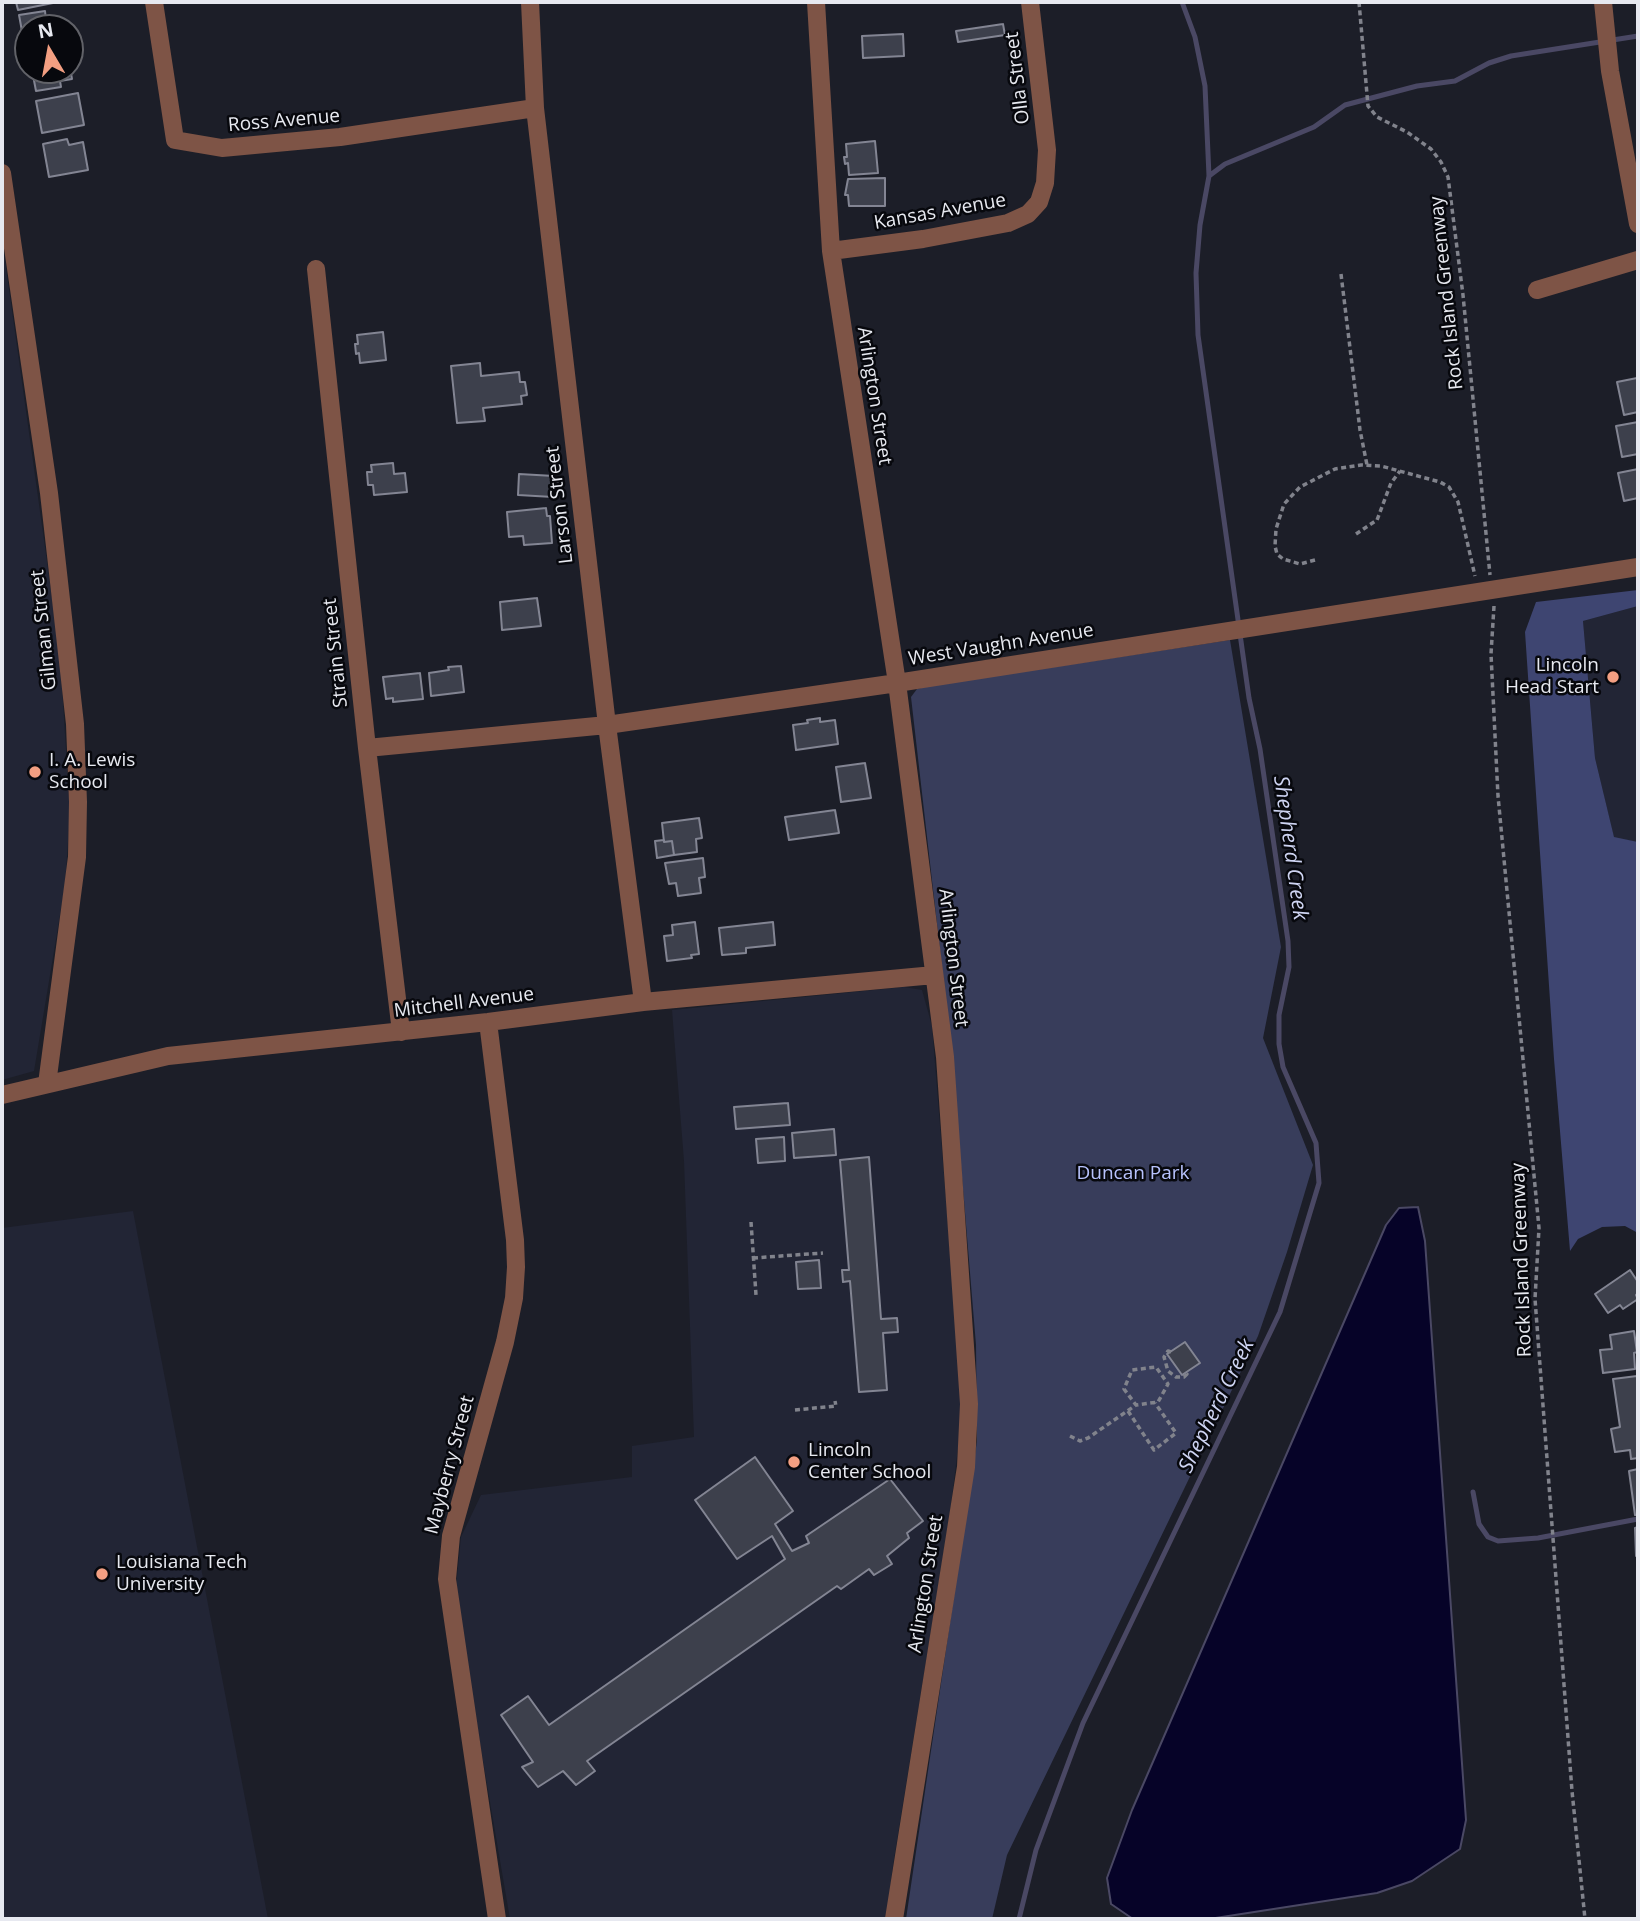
<!DOCTYPE html>
<html>
<head>
<meta charset="utf-8">
<style>
	body { margin:0 }
	#map { position:relative; width:1640px; height:1921px; overflow:hidden; background:#1c1e28; font-family:"Open Sans",sans-serif }
	canvas { display:block }
	.frame { position:absolute; inset:0; border:4px solid #e7e9f0; pointer-events:none }
	.north { position:absolute; left:14px; top:14px; width:70px; height:70px; box-sizing:border-box; background:#07080d; border:2px solid #616268; border-radius:50%; rotate:350deg; font-size:19px; font-weight:700; line-height:28px; text-align:center; color:#e7e9f0 }
	.north::after { content:''; display:block; margin:auto; width:24px; height:32px; background:#f39f82; clip-path:polygon(50% 0,100% 100%,50% 72%,0 100%) }
</style>
</head>
<body>
<div id="map">
<canvas width="1640" height="1921"></canvas>
<div class="frame"></div>
<div class="north">N</div>
</div>
<script>
const ctx = document.querySelector('canvas').getContext('2d');
ctx.lineJoin = 'round';
function fill(path, color) { ctx.fillStyle = color; ctx.fill(path, 'evenodd'); }
const shape = rows => new Path2D(rows.map(r => 'M' + r).join(''));
function stroke(path, color, width, dash) { ctx.strokeStyle = color; ctx.lineWidth = width; ctx.lineCap = dash ? 'butt' : 'round'; ctx.setLineDash(dash || []); ctx.stroke(path); }
function label(font, color, halo, rows, align = 'center') {
  ctx.font = font + ' "Open Sans",sans-serif'; ctx.lineWidth = 5; ctx.setLineDash([]); ctx.textBaseline = 'middle'; ctx.strokeStyle = halo; ctx.fillStyle = color; for (const [text, x, y, turn = 0] of rows) {
    ctx.save(); ctx.translate(x, y); ctx.rotate((+turn || 0) * Math.PI / 180); ctx.textAlign = isNaN(turn) ? turn : align; if (halo) ctx.strokeText(text, 0, 0); ctx.fillText(text, 0, 0); ctx.restore();
  }
}
fill(shape([
	[2,239,60,655,70,813,65,885,34,1071,2,1080],
	[1638,606,1638,842,1614,838,1595,758,1583,621],
	[904,987,922,990,932,1026,960,1374,961,1423,950,1514,893,1865,887,1919,510,1919,455,1597,461,1537,481,1495,632,1477,632,1446,694,1437,684,1161,672,1010],
	[133,1211,268,1919,2,1919,2,1228]
]), '#222535');
fill(shape([
	[1230,640,1281,947,1263,1038,1313,1165,1287,1252,1258,1336,1007,1855,992,1919,906,1919,977,1441,976,1345,964,1200,947,1011,911,697,917,689,929,686]
]), '#383d5b');
fill(shape([
	[1638,590,1638,606,1583,621,1595,758,1614,837,1638,842,1638,1233,1625,1226,1602,1227,1578,1239,1570,1251,1554,1059,1525,632,1536,602]
]), '#3e4571');
const water = shape([
	[1418,1207,1425,1241,1466,1820,1460,1849,1412,1881,1377,1893,1209,1919,1133,1919,1111,1904,1107,1878,1132,1810,1386,1225,1399,1208,1418,1207]
]);
fill(water, '#060328');
stroke(water, '#4a4864', 2);
stroke(shape([
	[1209,176,1225,164,1314,127,1345,105,1417,86,1455,81,1489,63,1511,56,1638,36],
	[1473,1492,1479,1524,1488,1537,1498,1541,1538,1538,1638,1519],
	[1019,1919,1036,1850,1083,1723,1280,1312,1319,1183,1316,1143,1283,1067,1279,1044,1279,1015,1289,967,1288,941,1260,749,1249,698,1198,335,1196,273,1200,225,1209,176,1205,86,1195,37,1182,2]
]), '#4a4864', 5);
const building = shape([
	[16,2,58,2,18,10,16,2],
	[45,11,46,20,61,18,63,28,28,28,28,52,26,53,19,15,45,11],
	[1003,24,1005,35,958,42,956,31,1003,24],
	[903,34,904,56,863,58,862,36,903,34],
	[70,68,72,79,60,81,61,87,36,91,32,70,70,68],
	[78,93,84,125,42,133,36,101,78,93],
	[67,139,69,145,83,142,88,170,49,177,43,144,67,139],
	[875,141,878,173,849,175,848,163,845,164,844,157,847,157,846,144,875,141],
	[885,178,885,206,849,206,848,195,845,195,848,179,885,178],
	[383,332,386,360,360,363,359,353,356,354,355,344,358,344,357,335,383,332],
	[480,363,481,376,519,372,520,382,525,382,527,395,521,396,522,404,483,408,485,421,457,423,451,366,480,363],
	[1637,378,1638,412,1624,415,1617,382,1637,378],
	[1638,422,1638,454,1622,457,1616,426,1638,422],
	[393,463,394,474,405,473,407,492,374,495,373,485,368,485,367,472,372,472,371,465,393,463],
	[1638,469,1638,498,1624,501,1618,473,1638,469],
	[519,474,554,476,554,480,558,480,557,495,553,495,553,497,518,495,519,474],
	[546,508,547,516,550,516,552,543,524,545,523,536,509,537,507,512,546,508],
	[537,598,541,626,502,630,500,602,537,598],
	[461,666,464,692,431,696,429,673,449,670,448,667,461,666],
	[420,673,423,699,393,702,393,698,386,699,383,677,420,673],
	[820,718,820,722,835,720,838,744,796,750,793,725,808,723,807,720,820,718],
	[865,763,871,798,841,802,836,767,865,763],
	[835,810,839,833,789,840,785,817,835,810],
	[699,818,702,838,696,839,697,852,674,855,672,841,664,842,662,823,699,818],
	[664,840,664,842,672,841,674,855,657,858,655,841,664,840],
	[703,858,705,877,699,878,701,893,678,896,676,883,669,884,665,863,703,858],
	[695,922,699,954,691,955,692,958,667,961,664,936,673,935,672,925,695,922],
	[773,922,775,945,746,948,746,953,722,955,719,928,773,922],
	[788,1103,790,1125,736,1129,734,1107,788,1103],
	[834,1129,836,1155,794,1158,792,1133,834,1129],
	[784,1137,785,1161,758,1163,756,1139,784,1137],
	[869,1157,881,1319,897,1318,898,1332,883,1333,887,1390,859,1392,850,1281,843,1282,842,1270,849,1270,840,1160,869,1157],
	[819,1260,821,1288,798,1289,796,1262,819,1260],
	[1630,1270,1638,1282,1638,1293,1636,1295,1638,1299,1623,1309,1620,1305,1608,1313,1595,1294,1630,1270],
	[1634,1331,1637,1352,1634,1353,1635,1369,1603,1373,1600,1350,1612,1349,1610,1335,1634,1331],
	[1185,1342,1200,1363,1182,1375,1167,1354,1185,1342],
	[1637,1376,1638,1458,1631,1459,1630,1450,1615,1452,1611,1429,1620,1427,1613,1379,1637,1376],
	[755,1457,793,1511,775,1524,792,1551,809,1543,806,1536,890,1479,923,1521,907,1533,909,1538,887,1556,892,1564,874,1575,869,1569,841,1589,837,1586,587,1761,595,1771,576,1785,563,1771,538,1787,522,1767,533,1762,501,1715,528,1696,549,1725,785,1559,772,1536,737,1559,695,1500,755,1457],
	[1638,1469,1638,1515,1635,1515,1629,1471,1638,1469],
	[1638,1527,1638,1556,1636,1556,1635,1528,1638,1527]
]);
fill(building, '#3d404c');
stroke(building, '#838593', 2);
stroke(shape([
	[1359,2,1368,106,1377,117,1407,132,1431,149,1441,162,1448,177,1463,295,1490,575],
	[1341,274,1360,430,1367,465],
	[1356,534,1377,520,1391,483,1400,471],
	[1315,560,1300,564,1283,559,1277,554,1275,546,1276,529,1284,504,1300,487,1335,469,1361,465,1381,466,1440,482,1449,487,1458,502,1462,519,1475,576],
	[1494,606,1491,654,1498,796,1539,1228,1535,1299,1572,1791,1585,1919],
	[751,1222,756,1295],
	[753,1258,823,1253],
	[1171,1352,1168,1351,1164,1357,1168,1371,1176,1377,1184,1377,1187,1374,1185,1373],
	[795,1410,836,1406,835,1401],
	[1128,1411,1154,1450,1176,1433,1155,1403],
	[1070,1436,1080,1441,1088,1438,1136,1405,1124,1389,1132,1370,1156,1367,1168,1384,1158,1402,1136,1405]
]), '#81838c', 3.5, [5, 3.5]);
stroke(shape([
	[154,2,175,140,222,148,340,137,535,108],
	[530,2,535,108,607,725,643,1002],
	[816,2,831,251,897,683,945,1057,969,1404,966,1467,894,1919],
	[1603,2,1610,71,1638,224],
	[2,173,49,493,75,724,78,802,77,857,47,1084],
	[831,251,923,239,1008,223,1028,214,1039,202,1045,183,1047,150,1030,2],
	[316,269,367,748,401,1032],
	[1537,290,1638,260],
	[367,748,607,725,897,683,1638,567],
	[488,1022,515,1240,516,1267,514,1298,505,1342,451,1536,447,1579,497,1919],
	[2,1095,168,1056,488,1022,643,1002,934,975]
]), '#7e5446', 18);
for (const [x, y, r, color] of [
	[1613,677,7,"#f39f82"],
	[35,772,7,"#f39f82"],
	[794,1462,7,"#f39f82"],
	[102,1574,7,"#f39f82"]
]) { const dot = new Path2D(); dot.arc(x, y, r, 0, 2 * Math.PI); ctx.fillStyle = color; ctx.fill(dot); stroke(dot, '#07080d', 2.5); }
label('19px', '#e7e9f0', '#07080d', [
	["Olla Street",1018,78,-97],
	["Ross Avenue",284,121,-5],
	["Kansas Avenue",940,212,-10],
	["Rock Island Greenway",1447,293,-96],
	["Arlington Street",874,396,81],
	["Larson Street",560,505,-97],
	["Gilman Street",44,630,-96],
	["West Vaughn Avenue",1001,645,-9],
	["Strain Street",336,653,-96],
	["Arlington Street",953,958,83],
	["Mitchell Avenue",464,1003,-7],
	["Rock Island Greenway",1522,1260,-92],
	["Mayberry Street",450,1465,-75],
	["Arlington Street",926,1584,-81]
]);
label('19px', '#e7e9f0', '#07080d', [
	["Lincoln",1599,666,"right"],
	["Head Start",1599,688,"right"],
	["I. A. Lewis",49,761],
	["School",49,783],
	["Lincoln",808,1451],
	["Center School",808,1473],
	["Louisiana Tech",116,1563],
	["University",116,1585]
], 'left');
label('19px', '#b7c2fd', '#07080d', [
	["Duncan Park",1133,1174]
]);
label('italic 21px', '#ced4f2', '#07080d', [
	["Shepherd Creek",1290,848,82],
	["Shepherd Creek",1217,1406,-64]
]);
</script>
</body>
</html>
